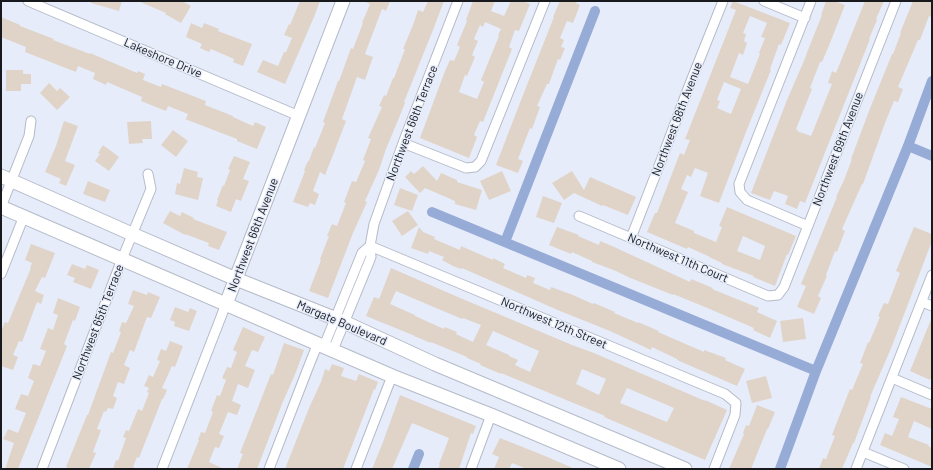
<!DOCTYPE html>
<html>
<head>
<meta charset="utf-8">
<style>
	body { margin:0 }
	#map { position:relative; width:933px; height:470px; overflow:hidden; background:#e6ecfa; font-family:Barlow,sans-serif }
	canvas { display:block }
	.frame { position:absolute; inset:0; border:2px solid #17191d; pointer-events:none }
</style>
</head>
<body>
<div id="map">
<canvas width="933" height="470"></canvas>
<div class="frame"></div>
</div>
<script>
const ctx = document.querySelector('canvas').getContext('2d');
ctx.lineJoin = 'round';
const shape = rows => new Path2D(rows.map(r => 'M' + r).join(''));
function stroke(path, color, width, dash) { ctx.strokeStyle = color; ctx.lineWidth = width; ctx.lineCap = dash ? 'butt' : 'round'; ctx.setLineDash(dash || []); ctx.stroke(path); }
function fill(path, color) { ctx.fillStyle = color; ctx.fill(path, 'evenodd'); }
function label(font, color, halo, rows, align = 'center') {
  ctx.font = font + ' Barlow,sans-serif'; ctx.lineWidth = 3; ctx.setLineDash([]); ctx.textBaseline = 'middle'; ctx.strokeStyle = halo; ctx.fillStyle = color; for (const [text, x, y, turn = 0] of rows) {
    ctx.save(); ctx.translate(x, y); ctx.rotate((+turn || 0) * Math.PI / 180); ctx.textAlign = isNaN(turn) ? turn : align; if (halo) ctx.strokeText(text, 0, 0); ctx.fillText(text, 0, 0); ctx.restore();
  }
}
stroke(shape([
	[908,146,932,156],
	[432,212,816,371],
	[505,242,595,11],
	[413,469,419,454],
	[780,469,816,371,908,146,932,81]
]), '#97abd7', 10);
fill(shape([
	[91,1,122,1,119,11,91,3],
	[138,1,182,1,191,6,181,23,165,14,166,13],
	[300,1,320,1,314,17,285,84,257,72,263,60,278,66,284,52,286,52,292,38,284,35,289,24,290,25],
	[363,1,390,1,386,11,382,9,365,54,373,57,365,80,357,77,342,119,346,121,333,155,325,175,320,172,313,191,319,194,315,205,310,203,308,207,293,202,305,171,304,170,308,161,309,161,314,147,315,148,325,123,323,122,338,81,339,81,351,48,353,49,363,23,362,23,370,4],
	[428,1,444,1,433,30,404,102,405,103,401,113,386,149,379,170,365,201,367,202,353,233,328,298,309,291,321,260,320,259,329,236,327,236,332,224,337,226,346,203,344,202,352,181,356,182,365,161,363,160,371,139,368,138,382,107,379,106,384,95,386,96,393,78,394,78,405,49,403,49,413,25,418,10,423,12],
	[473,1,495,1,491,11,504,16,511,1,523,1,530,4,519,31,515,30,509,47,512,49,483,122,480,121,474,135,477,137,469,158,420,138,445,71,450,60,454,61,460,47,457,45,467,21,466,20],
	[485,22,501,29,498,35,499,36,481,80,484,82,477,99,459,92,465,75,467,76,475,57,472,55,478,41,474,39,480,25,483,27],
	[560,1,577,1,576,3,580,5,573,23,567,21,560,38,564,40,561,47,565,48,560,60,558,59,549,84,547,84,537,106,540,107,532,129,530,128,518,159,523,161,518,173,496,165,523,95,554,17,553,17],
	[733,1,790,23,781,45,779,44,770,69,771,70,746,132,719,203,700,196,708,173,695,168,691,177,687,175,681,189,688,192,675,223,694,231,694,233,716,242,722,227,719,226,727,207,796,236,788,255,787,254,775,286,753,277,754,276,722,264,722,263,709,257,710,257,688,247,687,249,647,232,655,213,657,213,680,153,684,155,690,140,685,139,736,10,730,8],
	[750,16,767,23,761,37,765,38,759,53,760,54,748,84,730,77,739,53,743,55,747,43,744,41,746,34,743,33],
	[724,82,741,89,731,114,717,108,720,101,717,100],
	[743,236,765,246,760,260,737,251],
	[826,1,834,1,845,5,828,48,822,62,820,62,810,88,812,89,796,129,798,130,797,131,811,136,832,84,828,83,832,71,836,73,865,1,884,1,876,19,877,20,869,39,870,39,805,203,800,201,797,209,785,204,788,196,774,191,770,200,751,193,787,100,806,56,806,55,822,15,821,15],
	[913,1,932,1,932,17,929,16,920,40,918,40,898,87,903,89,898,102,894,101,885,123,863,184,862,184,842,229,845,231,837,252,835,251,826,275,827,276,818,296,821,298,814,314,797,307,806,286,801,284,837,197,836,197,844,180,852,159,851,159,869,111,892,54,893,54,901,33,900,33],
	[1,17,20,25,20,26,54,39,53,40,90,54,90,53,137,73,138,71,145,74,143,80,161,87,162,84,206,101,205,105,233,116,233,117,253,126,255,122,266,127,257,149,237,141,237,139,185,119,186,119,188,114,168,106,166,111,141,101,142,97,107,82,106,85,93,79,95,73,78,66,76,72,25,52,26,47,1,37],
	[191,23,202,28,204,23,219,29,218,31,252,44,243,66,233,62,234,59,211,49,209,52,200,48,202,44,186,37],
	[6,70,23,70,23,74,31,74,31,84,21,84,21,91,6,91],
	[49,83,57,91,60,88,70,97,57,110,40,93],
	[64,121,78,126,65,161,75,165,66,186,59,183,61,179,45,172,56,146],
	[151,121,152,139,142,139,143,143,129,144,127,122],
	[173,130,188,141,176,157,161,145],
	[103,145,119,157,109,171,95,161,100,154,98,153],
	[234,156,250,162,243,179,249,181,241,201,236,199,231,212,216,206,218,200,217,200,223,185,224,186,230,170,228,169],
	[423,166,437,181,441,173,457,180,457,182,482,190,476,210,455,204,455,201,425,188,420,193,405,177,411,171,414,174],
	[184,168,198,172,197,177,203,178,198,200,175,194,177,183,180,184],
	[502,171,511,191,489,200,480,181],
	[572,171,584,190,590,177,636,197,628,215,603,205,602,206,574,193,564,200,552,183],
	[88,181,110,190,105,202,83,194],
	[400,188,418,195,412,211,394,205],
	[543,196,562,203,554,223,536,217],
	[170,211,180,216,182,212,194,218,193,219,227,232,219,250,208,246,209,243,185,234,185,235,163,223],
	[408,211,418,225,402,236,392,221],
	[419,227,423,232,435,237,434,239,460,250,461,246,493,260,493,258,505,264,503,268,526,278,527,275,535,278,533,283,550,290,551,287,573,295,593,304,594,303,615,312,614,313,638,323,638,322,659,331,658,332,704,352,704,350,726,358,725,360,745,369,737,386,677,360,677,359,652,347,651,350,610,331,560,311,462,268,461,269,453,266,442,260,444,257,429,251,428,254,411,248],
	[557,227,579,235,578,236,599,245,600,241,612,246,690,282,691,279,713,288,712,289,759,308,757,312,777,321,770,338,753,330,754,328,705,307,673,294,673,295,628,277,616,271,592,262,592,261,572,252,571,254,549,245],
	[914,227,932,234,932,241,892,346,870,397,871,397,854,443,853,443,842,469,819,469,823,458,826,459,835,436,832,435,837,422,850,389,852,390,863,364,860,363,868,342,869,343,880,317,878,316,884,303,888,304,900,273,896,271],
	[31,244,55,253,45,278,42,277,35,291,44,295,41,304,37,302,22,342,19,341,13,355,18,357,13,370,1,366,1,331,5,322,8,323,31,268,30,268,32,263,25,260],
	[72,264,85,269,87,265,99,270,91,289,73,282,75,278,67,275],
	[391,268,458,297,572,345,594,353,705,401,705,400,727,410,705,460,604,417,605,416,501,373,501,374,480,365,481,364,467,358,467,357,431,342,431,343,414,336,415,336,366,316,374,297,379,299],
	[396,291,462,319,463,318,481,325,473,342,456,334,457,332,445,327,444,329,415,316,415,315,390,304],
	[493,331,539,351,530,372,515,365,518,360,509,356,509,355,486,345],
	[582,369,606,379,599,395,576,384],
	[627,388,674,408,667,422,620,403],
	[133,290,147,295,148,292,160,297,151,318,147,317,134,352,130,350,124,365,130,368,124,384,118,382,113,396,117,398,113,409,108,408,106,412,104,411,97,429,101,430,93,452,96,453,89,469,71,469,66,467,87,415,88,415,111,352,113,353,121,332,119,331,122,322,126,323,134,306,128,304],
	[58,298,80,307,75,321,73,320,64,344,67,346,18,469,5,469,14,443,3,439,8,429,18,433,26,413,15,409,21,394,28,396,34,381,28,378,33,364,40,366,46,351,40,349,48,328,53,330,58,315,53,313],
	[175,307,188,312,190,308,197,311,189,331,174,326,175,322,170,320],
	[932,317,932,376,930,380,910,371],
	[803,318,806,339,783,342,780,321],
	[243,327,265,337,258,352,252,350,245,366,255,370,248,388,238,384,232,401,241,405,237,415,228,412,219,434,224,436,219,448,215,447,209,462,224,469,187,469,199,440,198,440,201,432,205,433,213,412,211,411,217,395,220,396,226,380,222,378,227,367,231,368,237,352,233,350],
	[170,341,183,346,175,367,172,366,162,388,167,390,163,399,162,399,139,458,137,457,133,467,137,469,113,469,116,460,118,461,126,438,123,437,126,430,129,431,138,409,142,411,149,393,147,392,149,388,144,386,149,375,153,377,160,361,157,360,161,349,166,351],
	[284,343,304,350,296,372,282,404,257,469,237,469,243,454,240,453,271,374,273,375],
	[332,364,344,368,341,376,356,381,359,374,378,382,375,390,374,389,343,469,285,469,309,408,321,382,325,369,329,371],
	[766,376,772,398,752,403,746,381],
	[400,395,476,426,473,434,471,433,459,469,438,469,440,465,439,464,449,438,412,423,392,469,372,469,383,442],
	[901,397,932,409,932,429,914,421,908,437,929,445,928,446,932,448,932,467,880,445,885,433,892,436,899,419,893,417],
	[757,405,775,412,768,429,767,429,751,469,729,469,744,434,743,433,746,425,749,426],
	[500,438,545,456,575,469,527,469,512,463,509,469,494,469,499,457,492,454]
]), '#e0d4c9');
const street = shape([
	[28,1,299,116],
	[764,1,805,18],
	[403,143,466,168,475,167,481,161,545,1],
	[1,207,29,136,31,121],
	[579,216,768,296,778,295,784,287,896,1],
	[808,226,747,200,740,192,739,184,811,1],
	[631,238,662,158,689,86,723,1],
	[370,246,725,394,736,403,735,415,714,469],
	[1,274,24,216],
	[922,302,932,306],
	[324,346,362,253,370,246],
	[333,350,371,257,370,246,374,224,403,143,458,1],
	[892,378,932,395],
	[863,452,904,469],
	[42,469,122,259,151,189,148,174],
	[162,469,226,304],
	[269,469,308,368,318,343],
	[356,469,392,376],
	[471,469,491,415],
	[856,469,932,275]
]);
const secondary = shape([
	[1,176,132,234,236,279,344,322,435,364,685,469],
	[1,207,392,376,491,415,619,469],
	[226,304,343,1]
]);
stroke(street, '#b4bac7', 11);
stroke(secondary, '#b4bac7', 15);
stroke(street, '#fff', 9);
stroke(secondary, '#fff', 13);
label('12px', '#17191d', '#e6ecfa', [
	["Lakeshore Drive",163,58,23],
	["Northwest 68th Avenue",677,119,-69],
	["Northwest 66th Terrace",412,123,-69],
	["Northwest 69th Avenue",838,149,-69],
	["Northwest 66th Avenue",253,235,-69],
	["Northwest 11th Court",678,258,23],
	["Northwest 65th Terrace",98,322,-69],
	["Margate Boulevard",342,323,23],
	["Northwest 12th Street",554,323,23]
]);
</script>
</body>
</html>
